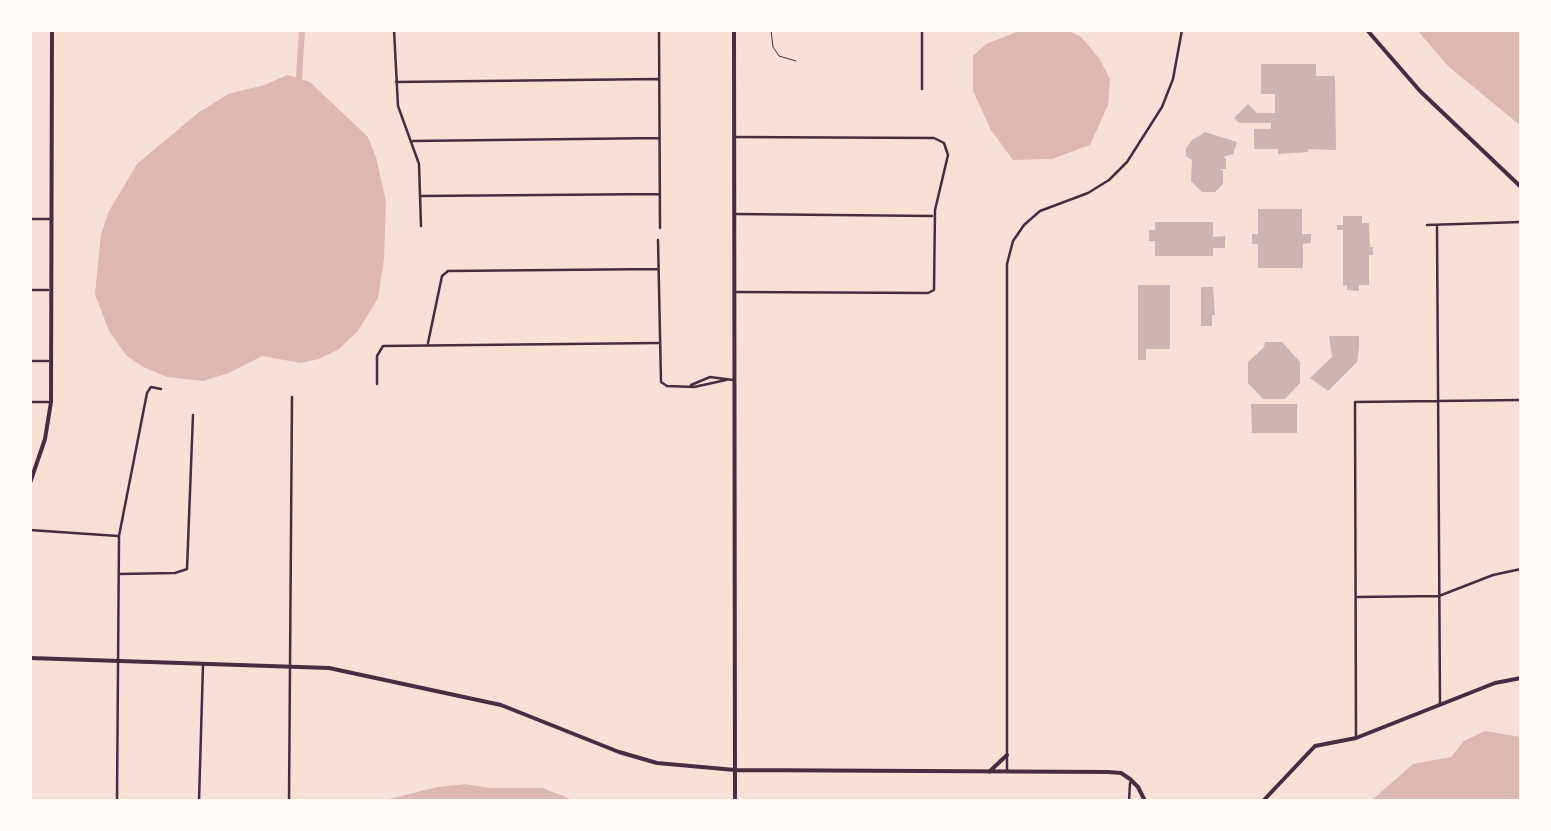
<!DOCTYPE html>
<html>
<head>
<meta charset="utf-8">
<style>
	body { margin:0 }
	#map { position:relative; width:1551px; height:831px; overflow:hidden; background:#f7e1d7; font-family:Raleway,sans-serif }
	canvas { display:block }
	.frame { position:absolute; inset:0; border:32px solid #fffaf5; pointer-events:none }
</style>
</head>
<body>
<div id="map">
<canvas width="1551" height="831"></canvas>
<div class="frame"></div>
</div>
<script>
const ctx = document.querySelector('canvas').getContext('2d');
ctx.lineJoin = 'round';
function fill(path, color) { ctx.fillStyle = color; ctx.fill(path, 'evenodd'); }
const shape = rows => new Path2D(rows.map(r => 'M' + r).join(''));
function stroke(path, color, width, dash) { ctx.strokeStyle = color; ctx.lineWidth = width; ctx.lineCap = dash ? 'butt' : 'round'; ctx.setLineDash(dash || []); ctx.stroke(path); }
fill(shape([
	[1022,30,1067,30,1081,37,1099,58,1110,79,1108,105,1090,145,1052,159,1013,160,991,130,973,91,973,56,986,44],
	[1417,30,1521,30,1521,126,1448,66],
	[288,75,310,82,368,137,376,157,386,202,384,259,378,298,358,331,339,349,319,359,301,363,262,356,229,373,203,381,167,377,143,367,126,355,109,331,95,294,101,234,109,211,137,164,198,113,228,94,264,85],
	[1485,731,1521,737,1521,801,1371,801,1413,764,1451,757,1464,741],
	[465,784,490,788,543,788,575,801,381,801,438,787]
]), '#dcb8b0');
stroke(shape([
	[299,79,302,30]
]), '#dcb8b0', 6);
fill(shape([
	[1261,64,1316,64,1316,76,1335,76,1336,150,1308,149,1308,152,1278,154,1278,149,1254,149,1254,129,1271,129,1271,123,1239,123,1234,118,1248,104,1257,113,1275,113,1275,94,1261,94],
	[1205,132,1237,142,1233,154,1223,157,1226,159,1226,169,1220,169,1223,171,1223,184,1215,192,1202,192,1191,181,1192,160,1186,156,1186,148,1192,140],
	[1258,209,1302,209,1302,234,1311,234,1311,243,1303,244,1303,268,1258,268,1258,244,1252,244,1252,234,1258,234],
	[1343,216,1362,216,1362,223,1369,223,1370,247,1373,247,1373,255,1369,255,1369,285,1359,285,1359,291,1347,290,1347,285,1343,286,1343,230,1337,230,1337,225,1343,225],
	[1155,222,1213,222,1213,237,1225,236,1225,248,1213,248,1213,256,1155,256,1155,241,1149,241,1149,230,1155,230],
	[1138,285,1170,285,1170,349,1146,349,1146,360,1138,360],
	[1201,287,1213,287,1215,315,1212,315,1212,326,1201,326],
	[1329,336,1359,336,1359,347,1357,362,1328,391,1310,378,1332,357],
	[1265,342,1282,342,1300,362,1300,383,1285,399,1263,399,1248,383,1248,362,1264,347],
	[1251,404,1297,404,1297,433,1252,433]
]), '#ccb4b1');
stroke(shape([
	[771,30,773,47,779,56,796,61]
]), '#4a2c40', 1);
stroke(shape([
	[394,30,398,106,419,164,421,226],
	[659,30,660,228],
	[922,30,922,89],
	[396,82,658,79],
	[734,137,934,138,944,143,948,155,935,210,934,290,928,293,735,292],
	[413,141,659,138],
	[421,196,660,194],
	[735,214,932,216],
	[30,219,50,219],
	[1427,225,1521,222],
	[1437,226,1440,703],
	[658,240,661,382,667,386,694,387,726,380],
	[30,290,48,290],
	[428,343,442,276,448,271,658,269],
	[30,361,48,361],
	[377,384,377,356,383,346,658,343],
	[691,385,710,377,733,380],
	[30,402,48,402],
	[30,530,118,536],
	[119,574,175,573,187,569,193,415],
	[1357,597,1439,596,1493,575,1521,569],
	[1356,738,1355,402,1521,400],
	[1007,772,1007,264,1013,241,1024,225,1040,211,1088,193,1109,180,1127,162,1162,107,1173,79,1182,30],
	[117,801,119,536,147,393,151,387,161,389],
	[199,801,203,665],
	[289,801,292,397],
	[1129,801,1130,783]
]), '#4a2c40', 2.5);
stroke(shape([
	[734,30,735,801],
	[1367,30,1420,91,1521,187],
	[30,483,45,439,51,402,52,30],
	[30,658,329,668,501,705,619,752,657,763,735,770,1108,772,1121,773,1130,779,1138,787,1145,801],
	[989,772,1007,755],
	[1263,801,1315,746,1356,738,1495,683,1521,678]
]), '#4a2c40', 4);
</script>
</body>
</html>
